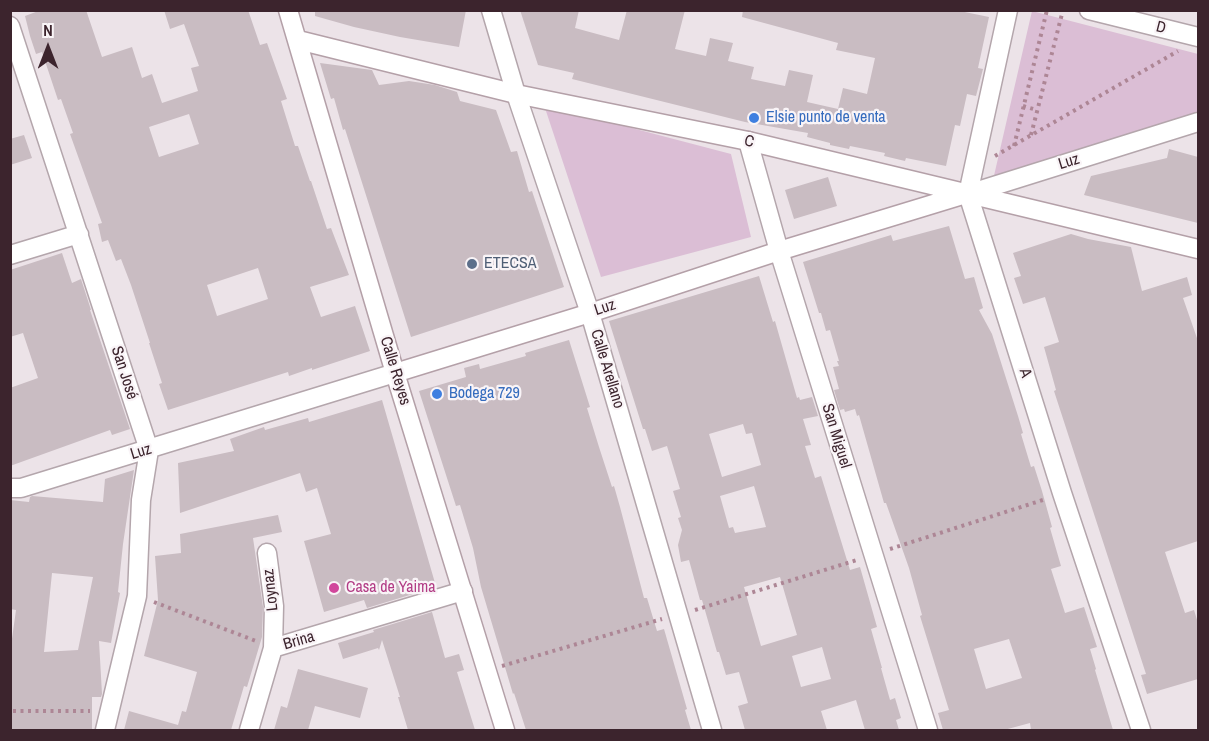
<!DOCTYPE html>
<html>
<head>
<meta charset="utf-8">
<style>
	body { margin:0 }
	#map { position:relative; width:1209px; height:741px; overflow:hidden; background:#ece3e8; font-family:"Archivo Narrow",sans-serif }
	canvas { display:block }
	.frame { position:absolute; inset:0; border:12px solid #3c242d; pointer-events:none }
	.north { position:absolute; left:18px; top:18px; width:60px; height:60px; -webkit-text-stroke:4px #f9f4f7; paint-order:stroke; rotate:0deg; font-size:16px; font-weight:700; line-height:24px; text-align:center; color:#3c242d }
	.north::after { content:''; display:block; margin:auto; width:21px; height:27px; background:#3c242d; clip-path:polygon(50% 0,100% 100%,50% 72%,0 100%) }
</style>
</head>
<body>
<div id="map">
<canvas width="1209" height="741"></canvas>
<div class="frame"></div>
<div class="north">N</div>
</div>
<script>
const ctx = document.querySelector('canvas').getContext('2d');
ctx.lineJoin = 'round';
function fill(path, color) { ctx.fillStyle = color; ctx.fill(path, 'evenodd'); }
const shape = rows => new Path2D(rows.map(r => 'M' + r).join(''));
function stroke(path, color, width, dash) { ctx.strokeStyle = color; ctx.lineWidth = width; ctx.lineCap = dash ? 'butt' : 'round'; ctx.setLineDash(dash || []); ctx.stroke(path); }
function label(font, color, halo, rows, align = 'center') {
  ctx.font = font + ' "Archivo Narrow",sans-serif'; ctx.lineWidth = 4.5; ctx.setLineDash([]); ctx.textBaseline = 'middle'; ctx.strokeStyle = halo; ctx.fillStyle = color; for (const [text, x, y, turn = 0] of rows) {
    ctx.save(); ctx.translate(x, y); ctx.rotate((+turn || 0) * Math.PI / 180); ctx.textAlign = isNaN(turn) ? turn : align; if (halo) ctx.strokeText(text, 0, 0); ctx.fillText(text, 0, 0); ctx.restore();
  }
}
fill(shape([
	[1032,11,1198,54,1198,118,993,180],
	[544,105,731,154,751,237,601,277]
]), '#dbbed5');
fill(shape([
	[41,10,86,10,102,57,132,47,142,78,152,74,162,103,198,91,191,68,199,66,184,24,170,29,164,10,248,10,260,45,267,43,287,99,281,101,295,146,298,146,310,181,311,181,327,229,331,228,349,275,310,287,321,317,355,306,370,351,312,370,312,368,289,376,288,372,168,410,159,384,162,383,149,343,150,343,131,285,121,259,116,261,108,240,102,242,98,224,102,223,70,134,73,133,61,99,58,100,42,52,36,54,30,36,25,16],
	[189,114,199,144,159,157,149,127],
	[258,268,268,299,217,316,207,285],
	[315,10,466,10,459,47,400,37,354,27,315,16],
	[520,10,579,10,575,28,619,40,627,10,685,10,675,49,706,56,710,38,733,43,728,61,754,67,751,79,785,86,789,70,813,75,807,102,838,109,843,88,867,94,875,58,836,50,838,43,742,17,743,10,955,10,989,17,978,68,983,69,976,96,967,94,960,126,955,125,946,166,906,158,905,161,884,156,885,153,850,146,849,149,830,145,830,143,807,137,808,133,745,122,572,79,574,73,538,65],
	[320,63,372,70,379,85,409,81,435,85,457,92,460,101,496,110,511,152,517,151,529,192,532,191,564,287,411,337,345,129,343,130,334,98,331,99],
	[24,135,32,158,10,165,10,139],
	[1169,149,1198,157,1198,223,1084,195,1091,176,1167,158],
	[828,177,837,206,794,219,785,190],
	[949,226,965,279,974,277,983,308,979,310,992,334,1018,416,1023,433,1021,434,1031,467,1034,466,1042,491,1052,527,1050,528,1061,566,1051,569,1065,613,1084,607,1097,647,1090,649,1096,669,1095,670,1113,730,1031,730,1030,723,1004,730,943,730,938,713,949,710,920,616,922,615,909,568,886,503,884,503,859,415,857,416,855,409,845,412,844,409,840,410,834,390,839,389,833,367,839,366,837,361,839,361,830,330,826,331,821,313,819,313,803,262,891,235,893,241],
	[1009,639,1022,678,986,689,974,649],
	[1071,234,1088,239,1131,247,1142,291,1187,277,1192,295,1183,298,1198,341,1198,541,1165,552,1185,613,1194,610,1198,623,1198,679,1147,694,1141,675,1146,674,1054,391,1056,390,1044,347,1059,342,1045,297,1023,304,1014,278,1021,276,1013,253],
	[62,253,72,283,81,279,91,310,90,310,130,429,112,435,110,430,10,466,10,388,38,378,23,333,10,337,10,270],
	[759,276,773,322,775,321,797,398,799,397,800,400,812,397,818,416,803,419,811,445,805,446,815,478,821,476,850,570,860,567,877,627,871,629,882,668,881,668,890,700,895,698,901,718,896,720,899,730,865,730,856,700,821,711,827,730,745,730,738,706,748,703,739,672,726,675,719,652,717,652,702,600,700,600,689,560,681,562,678,545,682,530,678,518,681,517,673,491,680,489,667,446,652,451,645,429,643,429,609,321],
	[743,424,746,434,752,433,761,465,722,477,709,434],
	[754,486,766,527,735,533,733,527,729,528,720,496],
	[780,577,797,635,761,646,744,587],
	[822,647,831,679,801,687,792,656],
	[569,340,590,407,587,408,599,447,612,487,614,486,620,507,644,598,647,598,657,631,664,629,687,709,685,710,691,730,526,730,514,693,513,694,481,587,473,548,460,505,456,506,419,391,466,377,464,368,479,364,480,369,526,356,525,353],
	[382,400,435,583,424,586,426,590,367,608,364,600,324,612,304,541,331,534,317,488,306,492,300,473,180,513,178,463,234,451,230,439,264,427,265,430,308,418,309,422],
	[134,470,123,544,118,592,120,593,111,643,99,641,102,694,101,697,92,697,92,730,10,730,10,653,16,610,10,609,10,500,29,502,30,497,32,496,103,502,105,479],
	[52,573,93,577,78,650,44,652],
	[278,515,282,532,253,538,263,607,262,637,247,687,244,686,231,730,124,730,129,711,178,725,182,711,186,712,197,672,144,656,158,600,155,556,181,553,180,534],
	[432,612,445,658,459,654,464,670,457,672,475,730,408,730,398,697,400,697,382,640,379,650,378,648,343,659,338,643,374,632,373,630],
	[298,669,368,688,360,718,315,706,308,730,274,730,281,706,287,708]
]), '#c9bcc2');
const street = shape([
	[491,10,516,94,590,313,712,730],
	[1008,10,968,194,1062,493,1141,730],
	[1089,10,1198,37],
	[10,26,149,450,141,500,137,596,105,730],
	[748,141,779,251,928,730],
	[968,194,1198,122],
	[10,255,79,234],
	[10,488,21,488,395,373],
	[273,648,463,591],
	[249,730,273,648,274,606,267,553]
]);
const secondary = shape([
	[288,10,395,373,505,730],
	[298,40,516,94,748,141,1198,249],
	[395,373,590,313,779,251,966,194]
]);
stroke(street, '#b4a6ac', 21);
stroke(secondary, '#b4a0a8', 21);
stroke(shape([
	[1023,106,1037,110],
	[1031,135,1063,10],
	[1014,146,1047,10],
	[995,156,1178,51],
	[890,549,1046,499],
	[154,602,256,641],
	[695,610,857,560],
	[502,666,662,619],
	[13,711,90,711]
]), '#ad8695', 4, [3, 4.5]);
stroke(street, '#fff', 18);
stroke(secondary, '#fff', 18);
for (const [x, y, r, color] of [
	[754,118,6,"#3f7fe0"],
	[472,264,6,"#5c6f8a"],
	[437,394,6,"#3f7fe0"],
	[334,588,6,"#d1479c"]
]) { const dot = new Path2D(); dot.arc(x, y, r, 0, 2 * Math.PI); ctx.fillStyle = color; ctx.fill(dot); stroke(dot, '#f9f4f7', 2); }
label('16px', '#3c242d', '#f9f4f7', [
	["D",1161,28,14],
	["C",749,142,13],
	["Luz",1069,162,-17],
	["Luz",605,308,-18],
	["Calle Arellano",607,369,73],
	["Calle Reyes",395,371,73],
	["San José",124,373,72],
	["A",1025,373,72],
	["San Miguel",836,436,73],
	["Luz",141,452,-17],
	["Loynaz",271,590,-96],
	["Brina",299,641,-16]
]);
label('16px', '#366cbe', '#f9f4f7', [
	["Elsie punto de venta",766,118],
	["Bodega 729",449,394]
], 'left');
label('16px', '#4e5e75', '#f9f4f7', [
	["ETECSA",484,264]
], 'left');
label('16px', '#b23c85', '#f9f4f7', [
	["Casa de Yaima",346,588]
], 'left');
</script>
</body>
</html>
